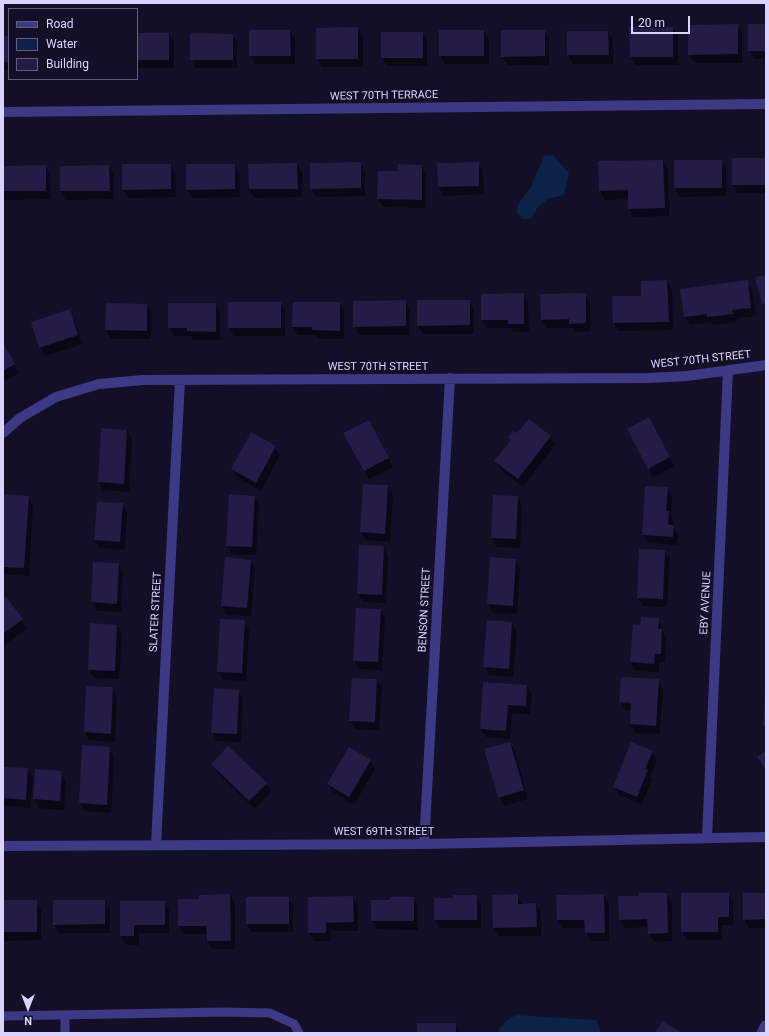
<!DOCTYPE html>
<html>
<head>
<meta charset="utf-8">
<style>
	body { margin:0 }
	#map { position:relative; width:769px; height:1036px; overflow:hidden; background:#130f26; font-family:Roboto,sans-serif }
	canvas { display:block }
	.frame { position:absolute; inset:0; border:4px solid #d9d4ff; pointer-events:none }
	.legend { position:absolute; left:8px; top:8px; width:130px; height:72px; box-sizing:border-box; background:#130f26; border:1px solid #625e7d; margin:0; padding:5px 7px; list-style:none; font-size:12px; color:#d9d4ff }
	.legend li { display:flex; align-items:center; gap:8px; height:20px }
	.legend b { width:20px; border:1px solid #625e7d }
	.north { position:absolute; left:8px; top:988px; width:40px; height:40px; -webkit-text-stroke:3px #130f26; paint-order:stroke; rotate:180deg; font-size:11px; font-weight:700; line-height:16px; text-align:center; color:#d9d4ff }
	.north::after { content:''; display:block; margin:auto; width:14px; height:18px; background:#d9d4ff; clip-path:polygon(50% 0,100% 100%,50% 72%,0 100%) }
	.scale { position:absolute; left:631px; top:16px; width:59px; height:18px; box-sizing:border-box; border:2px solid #d9d4ff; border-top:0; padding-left:5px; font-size:12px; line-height:14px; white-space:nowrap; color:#d9d4ff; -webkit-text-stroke:3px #130f26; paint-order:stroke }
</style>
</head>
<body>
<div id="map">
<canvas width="769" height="1036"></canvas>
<div class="frame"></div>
<ul class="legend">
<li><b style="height:5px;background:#3d3a85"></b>Road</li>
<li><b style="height:11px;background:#0c2248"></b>Water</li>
<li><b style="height:11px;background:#241b47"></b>Building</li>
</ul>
<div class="north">N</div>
<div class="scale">20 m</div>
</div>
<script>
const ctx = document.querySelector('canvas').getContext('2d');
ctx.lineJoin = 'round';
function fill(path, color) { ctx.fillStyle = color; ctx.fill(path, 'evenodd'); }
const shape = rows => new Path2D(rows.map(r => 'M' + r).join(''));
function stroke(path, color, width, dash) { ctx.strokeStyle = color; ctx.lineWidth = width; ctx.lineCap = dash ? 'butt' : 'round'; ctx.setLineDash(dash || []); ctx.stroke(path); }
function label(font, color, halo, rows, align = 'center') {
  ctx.font = font + ' Roboto,sans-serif'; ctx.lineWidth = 3.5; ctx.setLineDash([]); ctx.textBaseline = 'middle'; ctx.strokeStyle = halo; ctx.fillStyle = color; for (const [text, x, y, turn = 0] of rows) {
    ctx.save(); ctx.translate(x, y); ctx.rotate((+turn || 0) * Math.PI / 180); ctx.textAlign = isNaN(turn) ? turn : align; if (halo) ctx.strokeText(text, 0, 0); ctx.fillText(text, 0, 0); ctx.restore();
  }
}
fill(shape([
	[553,155,569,173,564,195,548,199,538,207,531,219,522,219,517,213,518,204,531,187,544,156],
	[516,1015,596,1020,601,1033,499,1033,499,1029,506,1021]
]), '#0c2248');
fill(shape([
	[737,25,742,34,742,63,694,63,689,54],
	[766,25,766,59,754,59,749,50],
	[358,28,363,37,363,67,322,67,317,59],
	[673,28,678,36,678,65,635,65,631,57],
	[290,31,295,39,295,64,255,64,250,55],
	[484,31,489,39,489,64,445,64,440,55],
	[544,31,549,39,549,65,507,65,502,56],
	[568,32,608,32,613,40,613,64,573,64,568,55],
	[422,33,427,41,427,66,387,66,382,58],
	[137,34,169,34,174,43,174,68,137,68],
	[232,35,237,43,237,68,196,68,191,59],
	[3,37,9,37,9,70,6,70,3,65],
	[766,159,766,193,738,193,733,185],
	[663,161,668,169,669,216,634,217,629,208,629,199,605,200,600,191,599,162],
	[675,161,721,161,726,169,727,196,680,197,675,188],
	[360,163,365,172,365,196,316,197,311,188],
	[478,163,483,171,484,194,444,196,439,187,438,164],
	[297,164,302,173,302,197,254,198,249,189,249,165],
	[170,165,175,173,176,197,128,198,123,189],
	[234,165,239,173,240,197,192,198,187,189],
	[46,166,50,175,51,199,3,200,3,167],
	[109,166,114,175,114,199,66,200,61,191,61,167],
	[421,166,426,174,426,208,383,207,378,199,399,172],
	[667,281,672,290,673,330,618,331,614,323,642,297],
	[747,281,752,290,756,316,737,318,737,322,713,325,711,322,690,325,685,317],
	[585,294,590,303,591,331,575,332,573,328,547,328,542,320],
	[523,295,528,303,529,332,514,332,511,328,487,328,482,320],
	[405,301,410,310,410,335,359,335,354,326],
	[469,301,474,309,474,334,423,334,418,326],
	[280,303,285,311,285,336,234,336,229,328],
	[339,303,344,312,344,339,318,339,316,335,298,335,293,327],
	[107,304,147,305,152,313,151,339,111,339,106,330],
	[215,304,220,313,220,340,193,340,191,336,174,336,169,327],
	[70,311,74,319,83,344,45,356,40,347],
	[3,345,19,373,3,382],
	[654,427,674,466,653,477,649,469],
	[127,430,132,439,129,492,103,490,99,482],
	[373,430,393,467,369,479,345,434],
	[550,436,555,445,523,487,500,469,496,461,511,441,509,438],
	[275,447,280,455,261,491,237,477,232,469],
	[388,486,393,495,390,542,366,540,361,532],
	[667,488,672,497,671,516,673,520,673,526,678,535,677,545,648,543,643,534],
	[3,495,28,497,33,506,29,576,3,574],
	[494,496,517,497,522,506,520,548,496,547,492,538],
	[255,497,259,505,256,555,232,554,227,545],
	[122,504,127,513,125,550,100,548,95,540],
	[383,547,388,556,386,603,363,602,358,594],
	[665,551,670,559,667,607,643,606,638,597],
	[226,558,250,561,255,569,251,616,227,615,222,606],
	[491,558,515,560,520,568,517,614,493,613,488,604],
	[94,563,119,564,123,573,121,612,97,611,92,602],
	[6,598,27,628,3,646,3,600],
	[381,610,385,619,382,670,359,669,354,660],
	[658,619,663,628,663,632,666,638,665,662,659,662,659,672,636,671,631,662,634,625,641,626],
	[244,621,249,630,246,681,223,680,218,671],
	[512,623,517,632,513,677,489,675,484,666],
	[117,626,122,634,119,679,94,678,89,669],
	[377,680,382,689,379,730,355,729,350,720],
	[658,680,663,689,660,734,635,733,631,724,631,711,625,710,620,702],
	[527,686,532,694,530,714,512,713,510,739,486,737,481,729],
	[112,688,117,697,115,742,89,740,85,732],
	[238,691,243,699,241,742,217,741,212,732],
	[510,743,515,751,528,799,504,806,499,797],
	[109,748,114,756,111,813,85,811,80,803],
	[652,752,657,760,650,777,652,779,642,804,619,795,614,787],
	[370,760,375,769,354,805,333,792,328,784],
	[212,764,266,784,271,792,255,809,217,772],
	[3,768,28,769,33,778,30,808,3,806],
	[36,771,61,772,66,781,64,810,39,808,34,799],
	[667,894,672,903,672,941,654,942,649,933,649,927,625,928,620,919],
	[729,894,733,902,733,925,722,925,722,940,687,940,682,932],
	[766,894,766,928,749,928,744,919],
	[230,895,235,904,235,949,212,949,208,941,207,934,184,934,179,926,200,900],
	[517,895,522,904,536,904,541,913,541,936,499,936,494,928],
	[604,895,609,904,609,941,590,941,586,933,585,928,562,928,558,920],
	[476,896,481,905,481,928,439,928,435,920],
	[353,897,358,906,358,931,331,931,331,941,314,941,309,933],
	[288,898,293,906,293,932,252,932,247,924],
	[413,898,418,906,418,930,377,929,372,921,391,901],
	[3,901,36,901,41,909,41,940,3,941],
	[105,901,110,909,110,933,59,933,54,924],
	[121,902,164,902,169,910,169,933,139,933,139,945,126,945,121,936],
	[455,1024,460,1033,418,1033]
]), '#0007');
fill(shape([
	[738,24,738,54,688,55,688,25],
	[748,24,766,24,766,51,748,51],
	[358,27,358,59,316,59,316,28],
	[629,27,673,27,673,57,630,57],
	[249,30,290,30,291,56,249,56],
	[439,30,484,30,484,56,439,56],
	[501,30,545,30,545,56,501,57],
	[567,31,608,31,609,55,567,55],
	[381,32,423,32,423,58,381,58],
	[137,33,169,33,169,60,137,60],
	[190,33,233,34,233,60,190,60],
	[3,36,9,36,9,62,3,62],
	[732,158,766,158,766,185,732,185],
	[663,160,665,208,628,209,628,190,599,191,598,161],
	[674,160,722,160,722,188,674,188],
	[361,162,361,188,310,189,310,163],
	[479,162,479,186,438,187,437,163],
	[297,163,298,189,249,189,248,164],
	[122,164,171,164,171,189,122,190],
	[186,164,235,164,235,189,186,190],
	[398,164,422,165,422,200,377,199,378,171,398,171],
	[46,165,46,191,3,191,3,166],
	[109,165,110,191,60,191,60,166],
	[766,275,766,303,762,304,755,277],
	[667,280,669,322,613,323,612,296,641,296,641,281],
	[748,280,751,308,732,310,733,314,707,317,707,314,684,317,680,289],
	[524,293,524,324,508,324,508,320,481,320,481,294],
	[586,293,586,323,569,324,569,319,541,320,540,294],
	[406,300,406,326,353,327,353,301],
	[417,300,470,300,470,325,417,326],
	[228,302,281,302,281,328,228,328],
	[293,302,340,302,340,331,312,330,312,327,292,327],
	[106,303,147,304,147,331,105,330],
	[168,303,216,303,216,332,187,331,187,328,168,328],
	[70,309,78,335,39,348,31,322],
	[3,343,15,364,3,371],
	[649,417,670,457,648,469,627,429],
	[529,419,551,436,518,479,494,461,511,440,508,438,513,431,517,433],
	[369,420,389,458,364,471,343,433],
	[101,428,127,430,124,484,98,482],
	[251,432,276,446,256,483,231,469],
	[363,484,388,485,385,534,360,532],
	[645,486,668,487,666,511,669,511,668,524,674,526,673,537,642,535],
	[3,494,29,496,24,568,3,567],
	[229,494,255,496,252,547,226,546],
	[493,495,518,496,516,539,491,538],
	[97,502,123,503,120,542,94,540],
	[359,545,384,546,382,595,357,594],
	[639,549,665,550,663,599,637,598],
	[225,557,251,560,247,608,221,606],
	[490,557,516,559,513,606,487,604],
	[93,562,119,563,117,604,91,602],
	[6,597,23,619,3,634,3,599],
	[356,608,381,609,378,662,353,661],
	[641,617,659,618,658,629,662,629,661,654,655,654,654,664,630,662,633,624,640,625],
	[220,619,245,620,242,673,217,672],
	[487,620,512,622,509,669,483,667],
	[90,623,117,625,115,671,88,670],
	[621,677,659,679,656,726,630,724,631,703,619,702],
	[352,678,377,679,375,722,349,721],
	[483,682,527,685,526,706,508,705,506,731,480,729],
	[765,684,766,684,766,727,763,726],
	[86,686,113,687,111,734,84,732],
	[214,688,239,690,237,734,211,733],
	[510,742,524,790,498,798,484,749],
	[631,742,653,751,645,769,648,770,637,797,613,787],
	[82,745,110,747,107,805,79,803],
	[228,746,267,783,249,801,211,764],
	[349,747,371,760,349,797,327,784],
	[766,750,766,770,757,757],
	[3,767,28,768,26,800,3,798],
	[35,769,62,771,60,801,33,799],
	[638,893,667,893,668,933,648,934,647,919,619,920,618,896,639,896],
	[681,893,729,893,729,917,718,917,718,932,681,932],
	[743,893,766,893,766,919,743,920],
	[230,894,231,941,207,941,206,926,178,926,178,899,199,899,199,895],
	[518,894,518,904,536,903,537,927,493,928,492,895],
	[604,894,605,933,585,933,584,920,557,920,556,895],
	[453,895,477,895,477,920,434,920,434,898,453,898],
	[353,896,354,922,326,923,326,933,308,933,308,897],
	[246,897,289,897,289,924,246,924],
	[390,897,414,897,414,921,371,921,371,900,390,900],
	[3,900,37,900,37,932,3,932],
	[53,900,105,900,105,924,53,925],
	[120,901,165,901,165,925,134,925,134,936,120,936],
	[662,1021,683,1033,655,1033],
	[417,1023,456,1023,456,1033,417,1033]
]), '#241b47');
stroke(shape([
	[65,1015,65,1033],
	[3,1016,223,1012,270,1013,294,1024,299,1033],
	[761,1033,765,1025]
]), '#3d3a85', 9);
stroke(shape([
	[3,112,766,104],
	[3,433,20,418,56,397,99,384,143,380,648,378,687,376,766,365],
	[707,837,728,370],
	[424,844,450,378],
	[156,845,180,380],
	[3,846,424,844,766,837]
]), '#3d3a85', 10);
label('11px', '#d9d4ff', '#130f26', [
	["WEST 70TH TERRACE",384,96,-1],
	["WEST 70TH STREET",701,360,-6],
	["WEST 70TH STREET",378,367],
	["EBY AVENUE",706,603,-87],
	["BENSON STREET",425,610,-87],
	["SLATER STREET",156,612,-87],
	["WEST 69TH STREET",384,832]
]);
</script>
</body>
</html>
